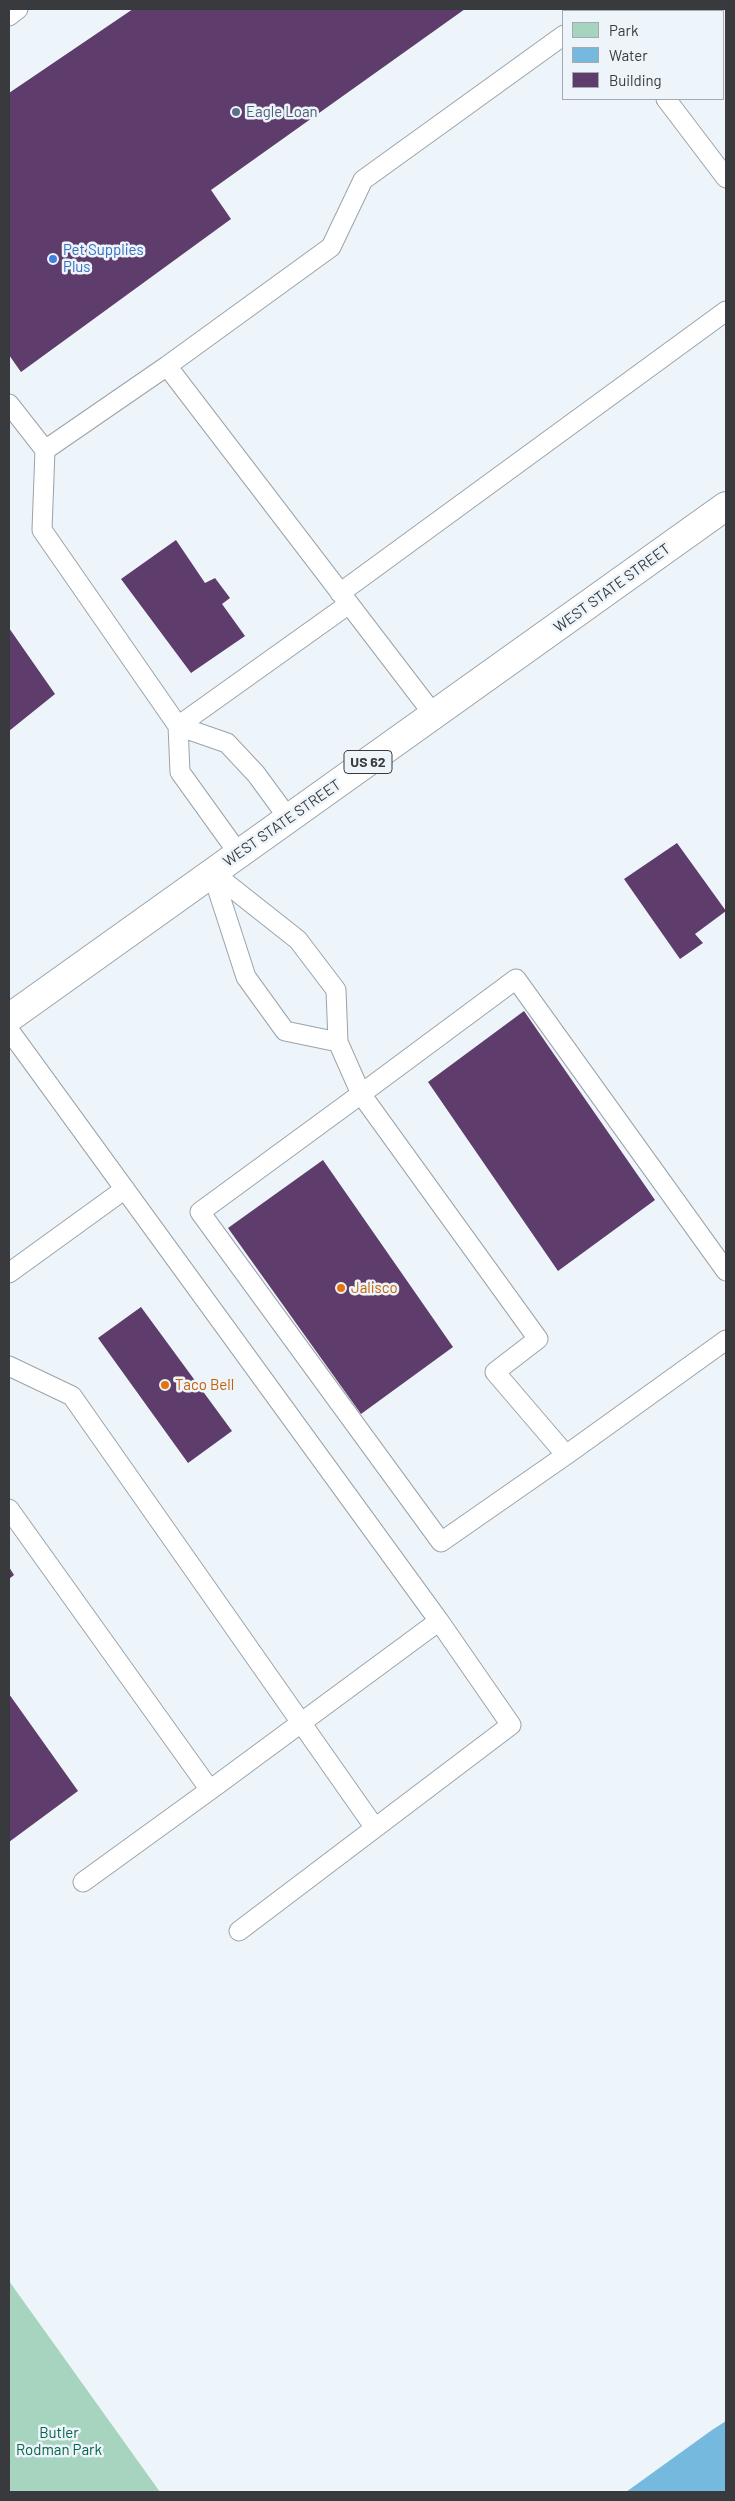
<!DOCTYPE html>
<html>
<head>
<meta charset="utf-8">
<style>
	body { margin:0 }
	#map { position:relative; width:735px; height:2501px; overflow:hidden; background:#edf4fa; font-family:Barlow,sans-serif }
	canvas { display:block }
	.frame { position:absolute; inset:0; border:10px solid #383a3d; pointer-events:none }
	.legend { position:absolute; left:562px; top:10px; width:162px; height:90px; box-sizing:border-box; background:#edf4fa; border:1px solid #a5aaae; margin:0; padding:6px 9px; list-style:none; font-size:15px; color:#383a3d }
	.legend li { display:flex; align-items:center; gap:10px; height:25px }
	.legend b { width:25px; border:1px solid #a5aaae }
</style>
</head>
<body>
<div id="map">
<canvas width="735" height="2501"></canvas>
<div class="frame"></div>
<ul class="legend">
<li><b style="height:14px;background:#a7d4bf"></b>Park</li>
<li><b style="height:14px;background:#75b9de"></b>Water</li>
<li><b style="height:14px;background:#5e3c6b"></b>Building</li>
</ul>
</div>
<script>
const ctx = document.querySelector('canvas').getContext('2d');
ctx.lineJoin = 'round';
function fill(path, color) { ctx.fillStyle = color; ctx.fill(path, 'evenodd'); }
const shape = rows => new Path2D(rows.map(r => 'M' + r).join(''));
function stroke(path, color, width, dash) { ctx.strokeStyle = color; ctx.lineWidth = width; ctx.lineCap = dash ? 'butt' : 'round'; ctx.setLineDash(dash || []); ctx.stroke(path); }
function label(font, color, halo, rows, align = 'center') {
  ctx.font = font + ' Barlow,sans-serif'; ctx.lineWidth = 5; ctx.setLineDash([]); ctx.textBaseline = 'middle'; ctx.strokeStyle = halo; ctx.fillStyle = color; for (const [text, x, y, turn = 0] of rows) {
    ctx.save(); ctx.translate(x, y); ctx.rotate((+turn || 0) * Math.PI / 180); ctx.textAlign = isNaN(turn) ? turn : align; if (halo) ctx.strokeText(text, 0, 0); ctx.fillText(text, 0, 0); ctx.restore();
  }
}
fill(shape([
	[9,2281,160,2492,9,2492]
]), '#a7d4bf');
fill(shape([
	[726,2421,726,2492,626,2492,712,2430]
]), '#75b9de');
fill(shape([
	[133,9,465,9,211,190,231,219,21,372,9,355,9,93],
	[176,540,205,583,215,578,230,598,222,604,245,636,191,673,121,579],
	[9,628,55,694,9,731],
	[677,843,726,911,695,934,703,943,680,959,624,879],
	[524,1011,655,1200,558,1271,428,1082],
	[323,1160,453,1347,361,1414,228,1228],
	[141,1307,232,1431,188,1463,98,1338],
	[9,1567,14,1575,9,1579],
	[9,1694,78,1791,9,1842]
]), '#5e3c6b');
const lane = shape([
	[596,11,599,9],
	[9,16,18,9],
	[666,99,726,178],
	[167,366,331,247,363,180,564,35],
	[9,404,45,450,167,366,434,715],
	[45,450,42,530,178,726,349,604],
	[340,593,726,311],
	[239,854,180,772,178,726,227,743,256,774,289,819],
	[212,872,298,940,336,990,338,1042,285,1031,246,977,212,872],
	[9,1030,439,1621,511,1725,239,1931],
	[338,1042,361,1094,538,1339,495,1372,566,1455,441,1542,200,1212,361,1094,516,979,726,1271],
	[9,1273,125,1189],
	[9,1366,72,1396,375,1828],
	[566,1455,726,1340],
	[9,1509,210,1790,83,1882],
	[210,1790,439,1621]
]);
const highway = shape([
	[9,1018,726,506]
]);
stroke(lane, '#9ca3a8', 21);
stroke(highway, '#9ca3a8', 30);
stroke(lane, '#fff', 19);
stroke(highway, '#fff', 28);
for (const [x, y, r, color] of [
	[236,112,5,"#5c6f8a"],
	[53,259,5,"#3f7fe0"],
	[341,1288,5,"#e8710a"],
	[165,1385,5,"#e8710a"]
]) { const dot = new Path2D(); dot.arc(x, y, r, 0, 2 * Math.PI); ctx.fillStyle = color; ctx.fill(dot); stroke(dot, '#edf4fa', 2); }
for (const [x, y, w] of [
	[368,762,48]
]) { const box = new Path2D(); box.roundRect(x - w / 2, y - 11.5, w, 23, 4); ctx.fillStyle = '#edf4fa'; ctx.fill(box); stroke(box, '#383a3d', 1); }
label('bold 14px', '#383a3d', null, [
	["US 62",368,762]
]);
label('15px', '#4e5e75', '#edf4fa', [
	["Eagle Loan",246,112]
], 'left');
label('15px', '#366cbe', '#edf4fa', [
	["Pet Supplies",63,250],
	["Plus",63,267]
], 'left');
label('15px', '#383a3d', '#edf4fa', [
	["WEST STATE STREET",612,588,-36],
	["WEST STATE STREET",282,823,-35]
]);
label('15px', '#c56008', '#edf4fa', [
	["Jalisco",351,1288],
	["Taco Bell",175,1385]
], 'left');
label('15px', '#046547', '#edf4fa', [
	["Butler",59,2433],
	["Rodman Park",59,2450]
]);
</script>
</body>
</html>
